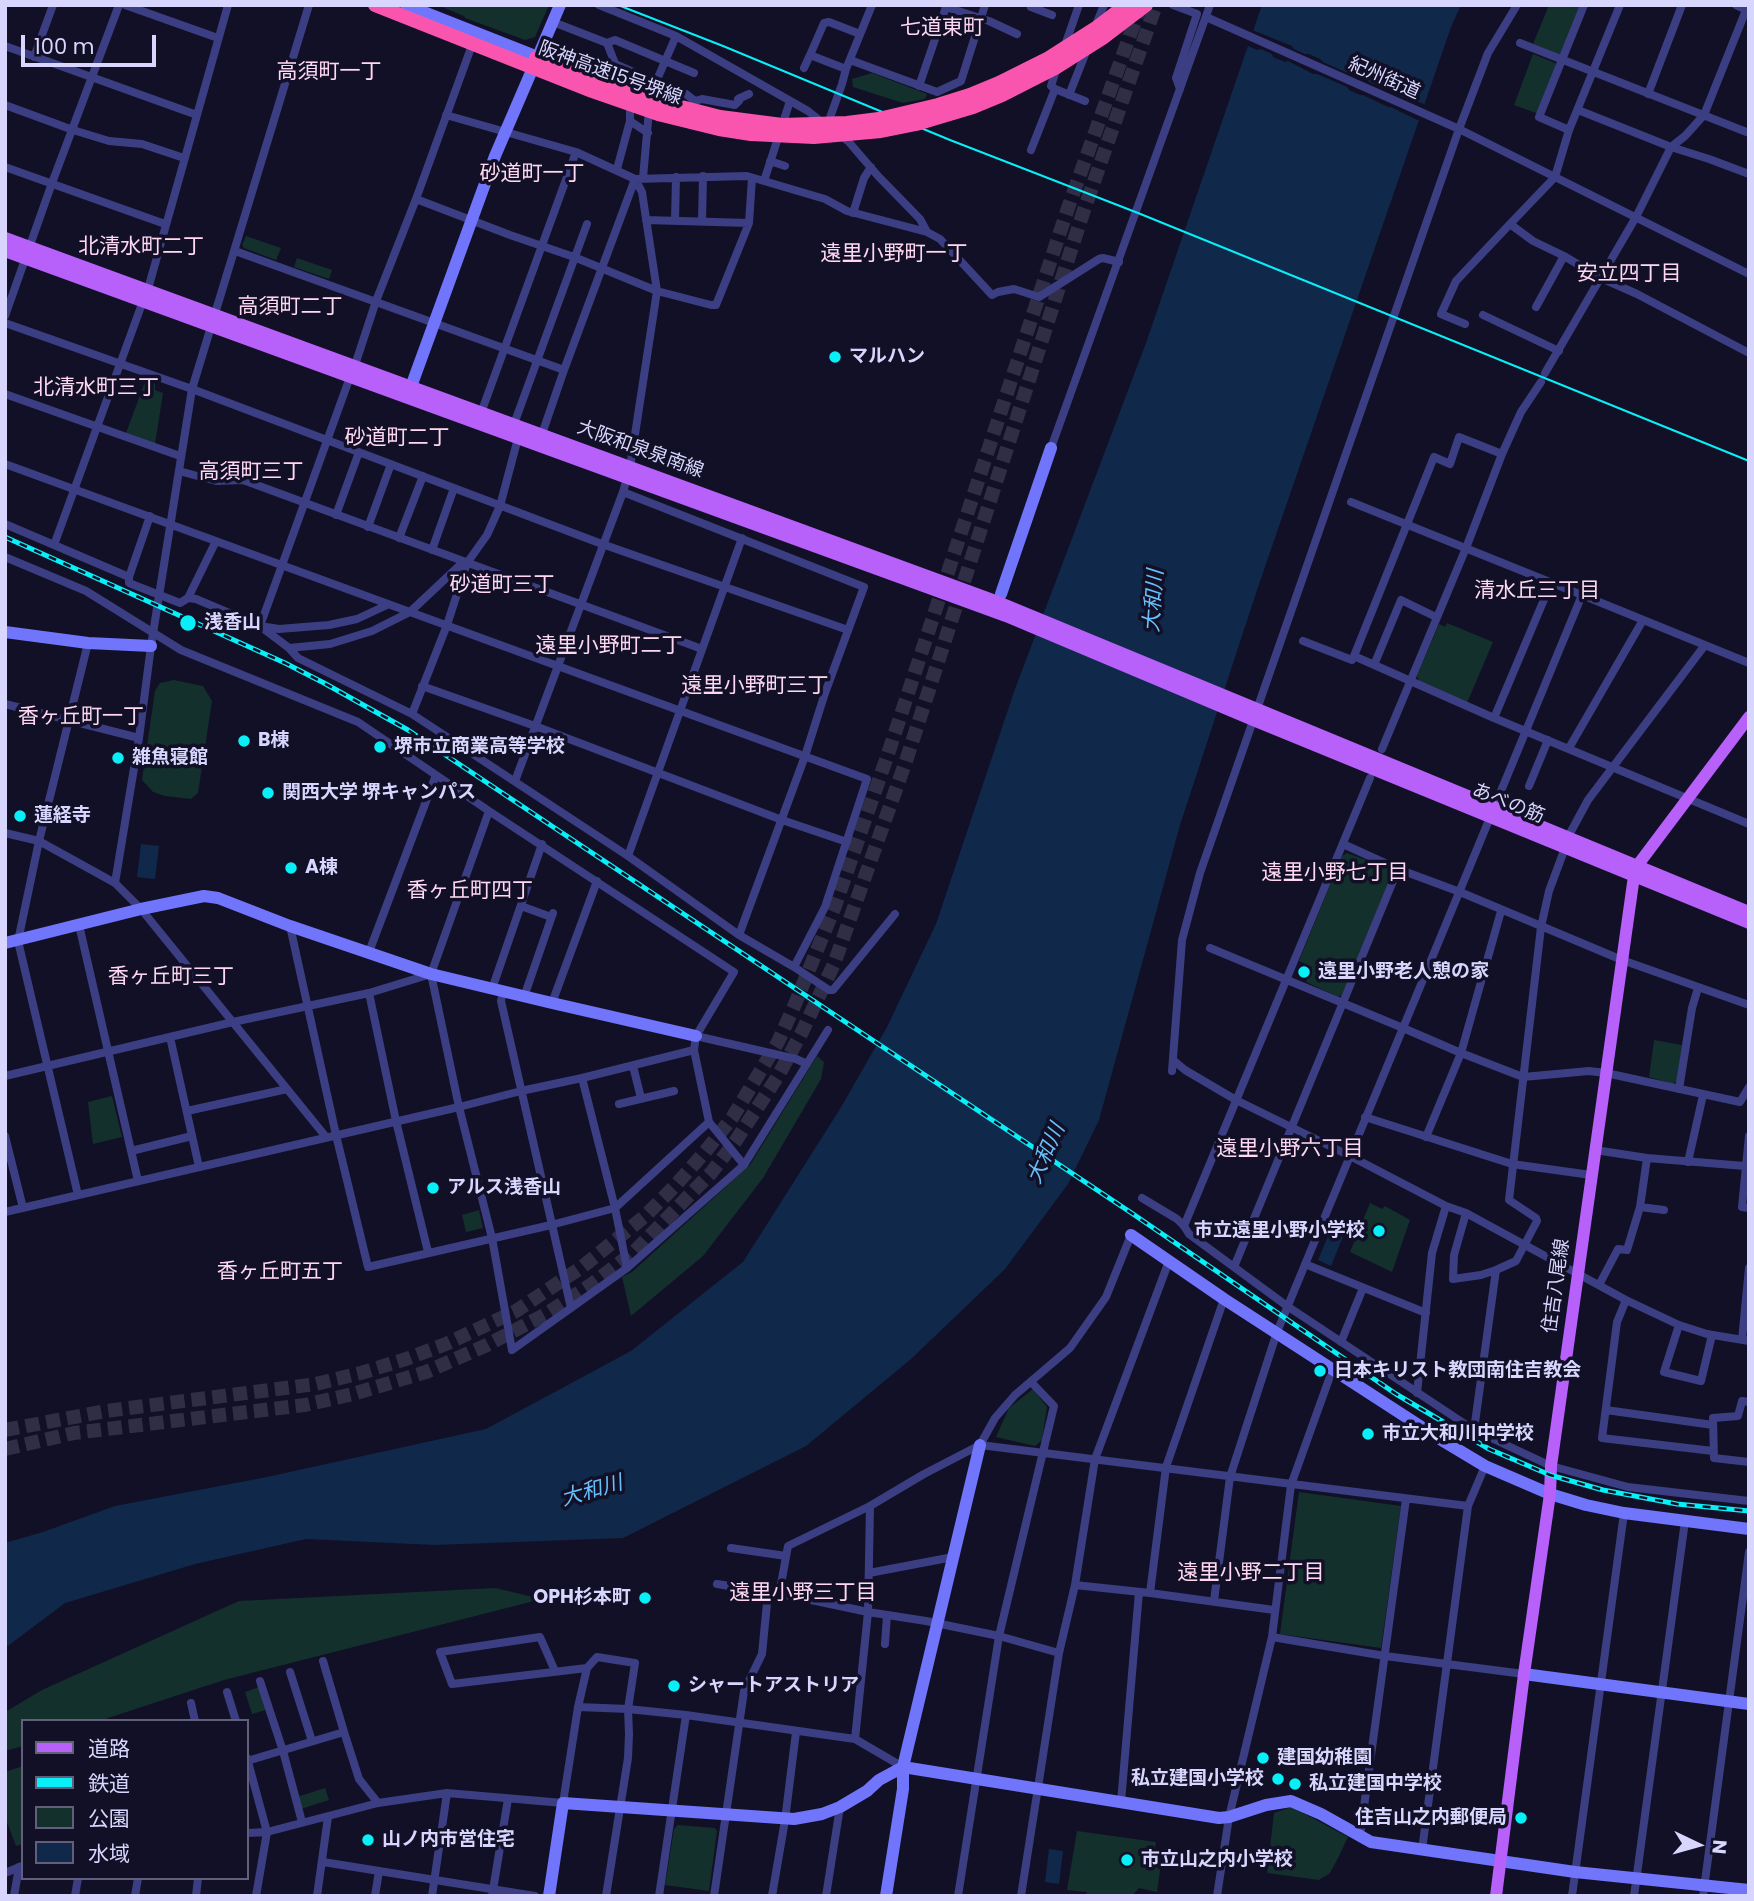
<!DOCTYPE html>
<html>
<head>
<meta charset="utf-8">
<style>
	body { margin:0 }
	#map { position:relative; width:1754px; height:1901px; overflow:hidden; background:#121026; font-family:Poppins,"Noto Sans JP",sans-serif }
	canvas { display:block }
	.frame { position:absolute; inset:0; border:7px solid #d8d6fe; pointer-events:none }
	.legend { position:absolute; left:21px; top:1719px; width:228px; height:161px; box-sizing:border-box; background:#121026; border:2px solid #615f7c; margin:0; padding:9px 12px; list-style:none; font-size:21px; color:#d8d6fe }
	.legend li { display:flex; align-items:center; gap:14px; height:35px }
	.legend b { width:35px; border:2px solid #615f7c }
	.north { position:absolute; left:1663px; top:1810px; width:70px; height:70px; -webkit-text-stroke:5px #121026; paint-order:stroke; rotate:95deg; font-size:19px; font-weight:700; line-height:28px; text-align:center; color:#d8d6fe }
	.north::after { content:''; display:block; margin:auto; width:24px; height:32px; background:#d8d6fe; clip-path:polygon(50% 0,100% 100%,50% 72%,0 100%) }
	.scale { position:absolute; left:21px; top:35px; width:135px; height:32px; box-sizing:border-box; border:4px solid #d8d6fe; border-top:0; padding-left:9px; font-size:21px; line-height:24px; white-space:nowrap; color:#d8d6fe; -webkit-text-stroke:5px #121026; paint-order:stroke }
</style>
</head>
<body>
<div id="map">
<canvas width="1754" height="1901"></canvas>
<div class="frame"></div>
<ul class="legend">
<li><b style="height:9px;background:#b760fa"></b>道路</li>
<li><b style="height:9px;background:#08eff8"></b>鉄道</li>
<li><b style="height:19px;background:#13302d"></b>公園</li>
<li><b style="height:19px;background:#10294a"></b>水域</li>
</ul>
<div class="north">N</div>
<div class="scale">100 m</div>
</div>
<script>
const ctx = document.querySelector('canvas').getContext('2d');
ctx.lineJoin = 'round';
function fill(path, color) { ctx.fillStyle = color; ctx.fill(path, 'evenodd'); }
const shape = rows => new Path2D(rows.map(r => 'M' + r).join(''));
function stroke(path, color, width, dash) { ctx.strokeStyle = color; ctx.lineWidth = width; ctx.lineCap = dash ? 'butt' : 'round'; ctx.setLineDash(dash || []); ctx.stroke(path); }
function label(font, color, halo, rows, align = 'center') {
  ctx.font = font + ' Poppins,"Noto Sans JP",sans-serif'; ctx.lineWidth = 7; ctx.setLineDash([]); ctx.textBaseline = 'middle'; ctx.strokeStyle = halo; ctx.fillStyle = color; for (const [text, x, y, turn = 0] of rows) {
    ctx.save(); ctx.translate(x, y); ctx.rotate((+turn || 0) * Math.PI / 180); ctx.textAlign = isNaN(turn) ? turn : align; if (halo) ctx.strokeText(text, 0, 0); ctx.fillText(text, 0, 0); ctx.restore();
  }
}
fill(shape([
	[437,5,549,5,535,37,525,40,465,18,464,16],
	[1549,5,1581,5,1562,53,1559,55,1533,44],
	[1533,54,1555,63,1557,66,1539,112,1536,113,1514,105],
	[872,73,927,94,925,99,903,103,853,87,852,79],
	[246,236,281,248,276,260,244,248,242,245],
	[297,258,332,270,329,279,294,267],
	[146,379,155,382,155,390,163,393,155,444,126,433],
	[1447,623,1493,642,1467,703,1420,684,1417,676,1439,624,1445,627],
	[174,680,203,686,212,701,198,793,191,799,165,796,153,792,142,780,155,691,160,683],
	[1347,853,1390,869,1392,874,1342,995,1338,997,1306,982,1312,967,1299,961,1342,856],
	[1654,1040,1682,1045,1677,1081,1673,1084,1649,1077],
	[817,1056,824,1062,821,1079,763,1178,703,1256,631,1316,622,1277,632,1272,750,1165],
	[112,1096,122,1137,93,1144,88,1102],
	[1370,1203,1382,1209,1385,1206,1410,1220,1392,1272,1350,1252],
	[479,1210,483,1228,466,1232,462,1215],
	[1033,1389,1047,1407,1042,1440,1035,1446,996,1437,1009,1408],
	[1299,1492,1401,1506,1381,1648,1280,1634],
	[495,1588,542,1599,224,1680,99,1721,23,1721,23,1746,5,1751,5,1712,42,1690,239,1601],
	[259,1687,266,1710,252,1714,245,1692],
	[23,1766,23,1844,16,1846,5,1817,5,1772],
	[325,1788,329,1800,301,1809,297,1797],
	[1292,1807,1348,1837,1338,1858,1330,1873,1319,1880,1267,1873,1274,1813],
	[678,1825,715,1828,717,1831,709,1891,665,1885,674,1829],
	[1077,1831,1156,1842,1155,1848,1163,1849,1157,1892,1139,1888,1132,1896,1086,1896,1087,1892,1067,1890]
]), '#13302d');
fill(shape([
	[1262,5,1461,5,1451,27,1257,590,1180,825,1099,1120,1068,1184,1005,1269,911,1359,806,1446,623,1538,435,1545,306,1539,195,1564,65,1603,5,1648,5,1543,43,1532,115,1506,267,1477,486,1429,631,1351,743,1262,840,1109,887,1027,936,924,1015,689,1146,343],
	[141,844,159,846,155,879,137,877],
	[1331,1229,1344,1234,1331,1266,1318,1260],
	[1049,1849,1063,1851,1059,1884,1045,1882]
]), '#10294a');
fill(shape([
	[1250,29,1292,46,1294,49,1305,54,1309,54,1320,59,1323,62,1352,75,1356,75,1367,79,1369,82,1380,87,1383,86,1395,91,1396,94,1409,100,1413,100,1424,104,1427,108,1423,121,1417,120,1391,107,1388,107,1363,95,1360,95,1349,90,1347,87,1317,74,1313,74,1288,61,1285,62,1273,57,1272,54,1261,49,1257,50,1246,45]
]), '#121026');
stroke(shape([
	[5,1430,106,1411,316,1384,361,1373,406,1359,446,1344,516,1311,582,1267,644,1217,673,1188,704,1153,732,1118,778,1042,795,1004,835,906,888,754,1068,208,1140,7],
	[5,1449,74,1433,305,1405,353,1394,426,1372,487,1345,546,1314,592,1284,635,1251,711,1173,735,1142,778,1076,802,1032,834,964,906,761,1084,210,1156,5]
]), '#302e46', 14, [14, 7]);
stroke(shape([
	[125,5,218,38],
	[599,5,676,36,808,111,823,123],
	[1173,5,1197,14,1176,78,1180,89],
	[1736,5,1749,11],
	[1031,7,1052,15],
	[1206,17,1459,129,1749,274],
	[553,22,607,43,625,89],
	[1095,27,1104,5],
	[607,43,615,40,694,73],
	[1520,43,1749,133],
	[1065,45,1079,5],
	[5,46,197,115],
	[34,57,53,5],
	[850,60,937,92,961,81,985,5],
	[615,64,656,82,676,36],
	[804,68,810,55],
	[846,69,810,55,824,23,829,22,860,34],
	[657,82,686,94,695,101,702,99,735,105,739,101,738,99,749,94],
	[919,86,946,7,989,21,1017,34],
	[1055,89,1085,101],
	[1648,94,1682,5],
	[1069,95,1086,52],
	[5,105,73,130,109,141,142,144,184,158],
	[1578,110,1671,147,1709,159,1749,174],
	[446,115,576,152,635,179,747,176,825,199,847,211,927,232],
	[630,121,648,133],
	[827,126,842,84,846,69,872,5],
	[1569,130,1539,117,1584,5],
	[840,135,848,141,878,176,920,219,927,232,940,239,992,295,998,292,1014,289,1039,297,1099,259,1103,258,1119,262],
	[1031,150,1055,89,1051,86,1057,67],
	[770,161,785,166],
	[5,167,165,224],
	[617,169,630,121,630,104],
	[643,178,650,99,656,82],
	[764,181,790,101],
	[416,199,510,235,574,257,657,291,711,305,716,305,749,223,752,178],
	[853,213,864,178,871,167],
	[646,220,749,223],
	[675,221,676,177],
	[702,221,703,176],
	[1510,224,1555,177,1569,130,1620,5],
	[235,251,564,370],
	[148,289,228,5],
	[1536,307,1564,256],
	[1483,315,1559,351],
	[5,316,52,183,119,5],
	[5,323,192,389,602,544,848,630],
	[1465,324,1441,314,1456,281,1510,224,1533,241,1564,256,1601,278,1637,294,1749,353],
	[355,365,376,301,416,199,472,45],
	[1545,373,1636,217,1671,147,1685,136,1704,115,1748,5],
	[350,377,260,626,279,629,329,625,357,619,387,605],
	[5,394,180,456],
	[481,413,576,152],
	[514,424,587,224],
	[542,434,564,370,635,179],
	[1051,448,1210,5],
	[5,464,867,779,825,907,794,967],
	[179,471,216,481,243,480,702,649],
	[623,492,864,587,825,693,805,756,739,935],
	[1351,502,1582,595],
	[336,515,359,452],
	[5,524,129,577,129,583,180,603,188,598],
	[368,527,391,464],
	[399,538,423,476],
	[216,541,188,598,196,599,260,626,289,648,298,658,412,714,628,856,739,935,794,967,829,990,833,990,895,914],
	[54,545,143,301],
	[432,550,454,488],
	[5,557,86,591,181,650,358,722,489,811,734,972,696,1036,694,1050,709,1122,615,1208,551,1225,368,1267,336,1135,290,926],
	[129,577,150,516],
	[1303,641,1352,660,1354,656,1494,718,1749,824],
	[289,648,330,644,372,631,410,612,460,565,467,563],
	[1354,656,1434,457,1450,464,1459,437,1502,454],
	[1374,665,1401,600,1436,617],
	[422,686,535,726,782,820,847,842],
	[5,704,139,738],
	[412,714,447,625,467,563,487,535,500,506,518,438],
	[1494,718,1551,583],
	[1569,748,1643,620],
	[1382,749,1466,548,1502,454,1521,412,1541,382],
	[515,781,623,492,630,467,657,291,642,192,635,179],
	[1529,786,1548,740],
	[489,811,431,974,459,1107,492,1238,512,1350,627,1268,744,1165,828,1030],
	[5,833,39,841,115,883,141,909,326,1137],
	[1568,837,1588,800,1705,645],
	[1343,844,1398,869,1460,892,1622,960,1749,1005],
	[1565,848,1549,891,1541,927,1509,1200,1536,1218,1537,1221,1516,1261,1496,1270,1474,1430,1551,1466,1628,1487,1749,1501],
	[628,856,742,538],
	[115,883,139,738,151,646,192,389,309,5],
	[521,906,551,917],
	[1501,911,1461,1053,1523,1077,1589,1071,1606,1073,1740,1102,1749,1087],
	[79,925,138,1181],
	[1210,948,1403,1028,1350,1156,1446,1206,1466,1213,1626,1300,1679,1325,1707,1334,1749,1341],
	[369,952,436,775],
	[492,989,542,844],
	[503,991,501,1001,571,1308],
	[369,993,396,1121,428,1252],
	[524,997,553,913],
	[552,1003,597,881],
	[696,1036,796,1059,807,1064],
	[170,1037,199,1167],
	[1173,1060,1185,1070,1236,1100,1350,1156,1277,1332,1230,1477,1214,1601],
	[633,1066,641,1098],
	[1172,1071,1182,940,1200,873,1459,129,1488,53,1517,5],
	[5,1076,233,1022,369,993,431,974],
	[582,1078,615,1208,627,1268],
	[1679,1089,1692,1008,1698,988],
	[619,1104,674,1091],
	[187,1111,287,1089],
	[1365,1117,1512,1164,1591,1175],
	[709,1122,744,1165],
	[5,1136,23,1208],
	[1749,1136,1742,1207,1749,1208],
	[1426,1137,1461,1053,1403,1028,1582,595,1749,663],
	[1595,1150,1647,1158,1745,1166],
	[131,1151,192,1136],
	[1688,1162,1703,1095],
	[78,1195,18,941,39,841,88,643],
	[1142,1198,1177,1219,1184,1226,1189,1234,1287,1306,1474,1430],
	[1640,1207,1664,1210],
	[5,1212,459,1107,521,1091,582,1078,694,1050],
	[1466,1213,1454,1255,1453,1279,1481,1275,1496,1270],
	[1184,1226,1370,778],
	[1305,1264,1426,1313],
	[1234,1267,1398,869],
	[1599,1285,1618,1249,1627,1250,1640,1207,1647,1158],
	[1626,1300,1617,1322,1602,1438,1713,1451],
	[1679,1325,1664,1372,1701,1381,1712,1335],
	[1742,1340,1749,1268],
	[1341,1342,1363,1288],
	[1417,1393,1432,1253,1446,1206],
	[1749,1402,1742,1401,1738,1416,1713,1418,1714,1458,1749,1462],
	[1606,1410,1713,1425],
	[980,1445,995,1418,1015,1395,1070,1348,1106,1297,1131,1235],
	[731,1548,786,1556],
	[869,1573,953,1557],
	[717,1584,797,1597,868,1612,926,1621,999,1636,1059,1653],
	[1075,1585,1150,1593,1274,1610],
	[1150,1593,1166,1467,1224,1299],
	[779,1595,788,1546,870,1506,924,1474,980,1445,1468,1506],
	[1272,1637,1385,1656,1524,1674],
	[885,1644,887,1615],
	[323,1661,344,1732],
	[587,1668,597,1657,635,1663,628,1709,629,1734,628,1758,606,1896],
	[555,1671,540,1637,440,1652,452,1684,587,1668,578,1707],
	[290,1672,312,1741],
	[260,1681,283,1751,302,1822],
	[227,1692,236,1721],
	[191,1703,195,1721],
	[855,1739,868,1612,870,1506],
	[247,1758,267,1832,256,1896],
	[247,1761,344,1732,359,1779,378,1803],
	[1121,1802,1139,1592],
	[247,1833,267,1832,378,1803,447,1793,563,1803,578,1707,628,1709,686,1715,855,1739,903,1767],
	[1360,1836,1406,1499],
	[1422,1850,1468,1506,1485,1466],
	[323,1862,535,1896],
	[5,1873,22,1866],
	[14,1896,19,1867],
	[75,1896,78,1878],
	[135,1896,138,1878],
	[196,1896,198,1878],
	[317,1896,328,1817],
	[375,1896,379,1871],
	[432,1896,447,1793],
	[492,1896,508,1799],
	[659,1896,686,1715],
	[714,1896,744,1691,762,1654,768,1593],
	[772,1896,785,1820,796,1732],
	[826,1896,840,1807],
	[958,1896,999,1636,1054,1406,1031,1382],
	[1021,1896,1059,1653,1075,1585,1095,1459,1169,1261],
	[1217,1896,1229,1817,1272,1637,1291,1485,1333,1368],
	[1572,1896,1624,1513],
	[1634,1896,1685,1521],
	[1703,1896,1749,1552]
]), '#3c3e83', 8);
stroke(shape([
	[406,5,538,57],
	[408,395,495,156,560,5],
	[1001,594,1051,448],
	[5,632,88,643,151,646],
	[5,943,141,909,204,896,218,898,290,926,431,974,552,1003,696,1036],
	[1131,1235,1224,1299,1440,1439,1485,1466,1550,1494,1586,1505,1624,1513,1749,1529],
	[1524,1674,1749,1704],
	[549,1896,563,1803,794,1819,822,1814,840,1807,867,1791,879,1780,903,1767,1219,1818,1229,1817,1266,1805,1291,1801,1321,1814,1371,1842,1575,1872,1749,1890],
	[886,1896,903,1789,903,1767,980,1445]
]), '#7075fb', 12);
stroke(shape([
	[5,238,998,602,1749,912],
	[5,251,1006,616,1253,720,1749,923],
	[1496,1896,1524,1674,1550,1494,1551,1466,1634,876,1637,866,1749,717]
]), '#b760fa', 12);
stroke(shape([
	[618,5,723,46,950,140,1138,213,1749,461]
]), '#08eff8', 2);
const rail = shape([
	[5,537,285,663,324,683,408,730,1133,1214,1396,1394,1489,1449,1550,1475,1603,1490,1677,1504,1749,1511]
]);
stroke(rail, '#08eff8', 5);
stroke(rail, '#121026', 2.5, [8]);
stroke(shape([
	[375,5,592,91,658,114,719,129,751,134,814,137,881,131,916,124,973,107,1002,95,1055,68,1104,37,1146,5],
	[536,58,662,102,720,117,782,125,847,123,879,119,938,105,970,95,999,83,1049,58,1096,28,1126,5]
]), '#fa55ae', 14);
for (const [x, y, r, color] of [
	[835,357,7,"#08eff8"],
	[188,623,9,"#08eff8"],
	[244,741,7,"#08eff8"],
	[380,747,7,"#08eff8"],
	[118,758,7,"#08eff8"],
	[268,793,7,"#08eff8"],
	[20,816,7,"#08eff8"],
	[291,868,7,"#08eff8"],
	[1304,972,7,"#08eff8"],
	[433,1188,7,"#08eff8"],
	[1379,1231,7,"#08eff8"],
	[1320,1371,7,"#08eff8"],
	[1368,1434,7,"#08eff8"],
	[645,1598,7,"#08eff8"],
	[674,1686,7,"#08eff8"],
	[1263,1758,7,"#08eff8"],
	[1278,1779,7,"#08eff8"],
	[1295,1784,7,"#08eff8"],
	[1521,1818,7,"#08eff8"],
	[368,1840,7,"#08eff8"],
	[1127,1860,7,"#08eff8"]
]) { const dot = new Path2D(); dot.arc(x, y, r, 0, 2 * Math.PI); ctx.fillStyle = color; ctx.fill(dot); stroke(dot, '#121026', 2.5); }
label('19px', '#d8d6fe', '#121026', [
	["阪神高速15号堺線",610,74,20],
	["紀州街道",1384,79,24],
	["大阪和泉泉南線",640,450,20],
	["あべの筋",1508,804,22],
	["住吉八尾線",1557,1286,-82]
]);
label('bold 19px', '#d8d6fe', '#121026', [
	["マルハン",849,357],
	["浅香山",204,623],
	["B棟",258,741],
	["堺市立商業高等学校",394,747],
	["雑魚寝館",132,758],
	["関西大学 堺キャンパス",282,793],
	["蓮経寺",34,816],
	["A棟",305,868],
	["遠里小野老人憩の家",1318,972],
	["アルス浅香山",447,1188],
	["市立遠里小野小学校",1365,1231,"right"],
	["日本キリスト教団南住吉教会",1334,1371],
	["市立大和川中学校",1382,1434],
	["OPH杉本町",631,1598,"right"],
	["シャートアストリア",688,1686],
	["建国幼稚園",1277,1758],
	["私立建国小学校",1264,1779,"right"],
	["私立建国中学校",1309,1784],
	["住吉山之内郵便局",1507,1818,"right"],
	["山ノ内市営住宅",382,1840],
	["市立山之内小学校",1141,1860]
], 'left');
label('21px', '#fed8f2', '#121026', [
	["七道東町",942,29],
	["高須町一丁",329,73],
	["砂道町一丁",532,175],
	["北清水町二丁",141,248],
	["遠里小野町一丁",894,255],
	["安立四丁目",1629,275],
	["高須町二丁",290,308],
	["北清水町三丁",96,389],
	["砂道町二丁",397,439],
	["高須町三丁",251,473],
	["砂道町三丁",502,586],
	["清水丘三丁目",1537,592],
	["遠里小野町二丁",609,647],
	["遠里小野町三丁",755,687],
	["香ヶ丘町一丁",81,718],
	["遠里小野七丁目",1335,874],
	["香ヶ丘町四丁",470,892],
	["香ヶ丘町三丁",171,978],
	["遠里小野六丁目",1290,1150],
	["香ヶ丘町五丁",280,1273],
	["遠里小野二丁目",1251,1574],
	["遠里小野三丁目",803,1594]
]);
label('italic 21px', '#67c0fb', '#121026', [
	["大和川",1155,601,-86],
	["大和川",1047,1154,-66],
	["大和川",592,1492,-16]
]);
</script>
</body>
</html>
